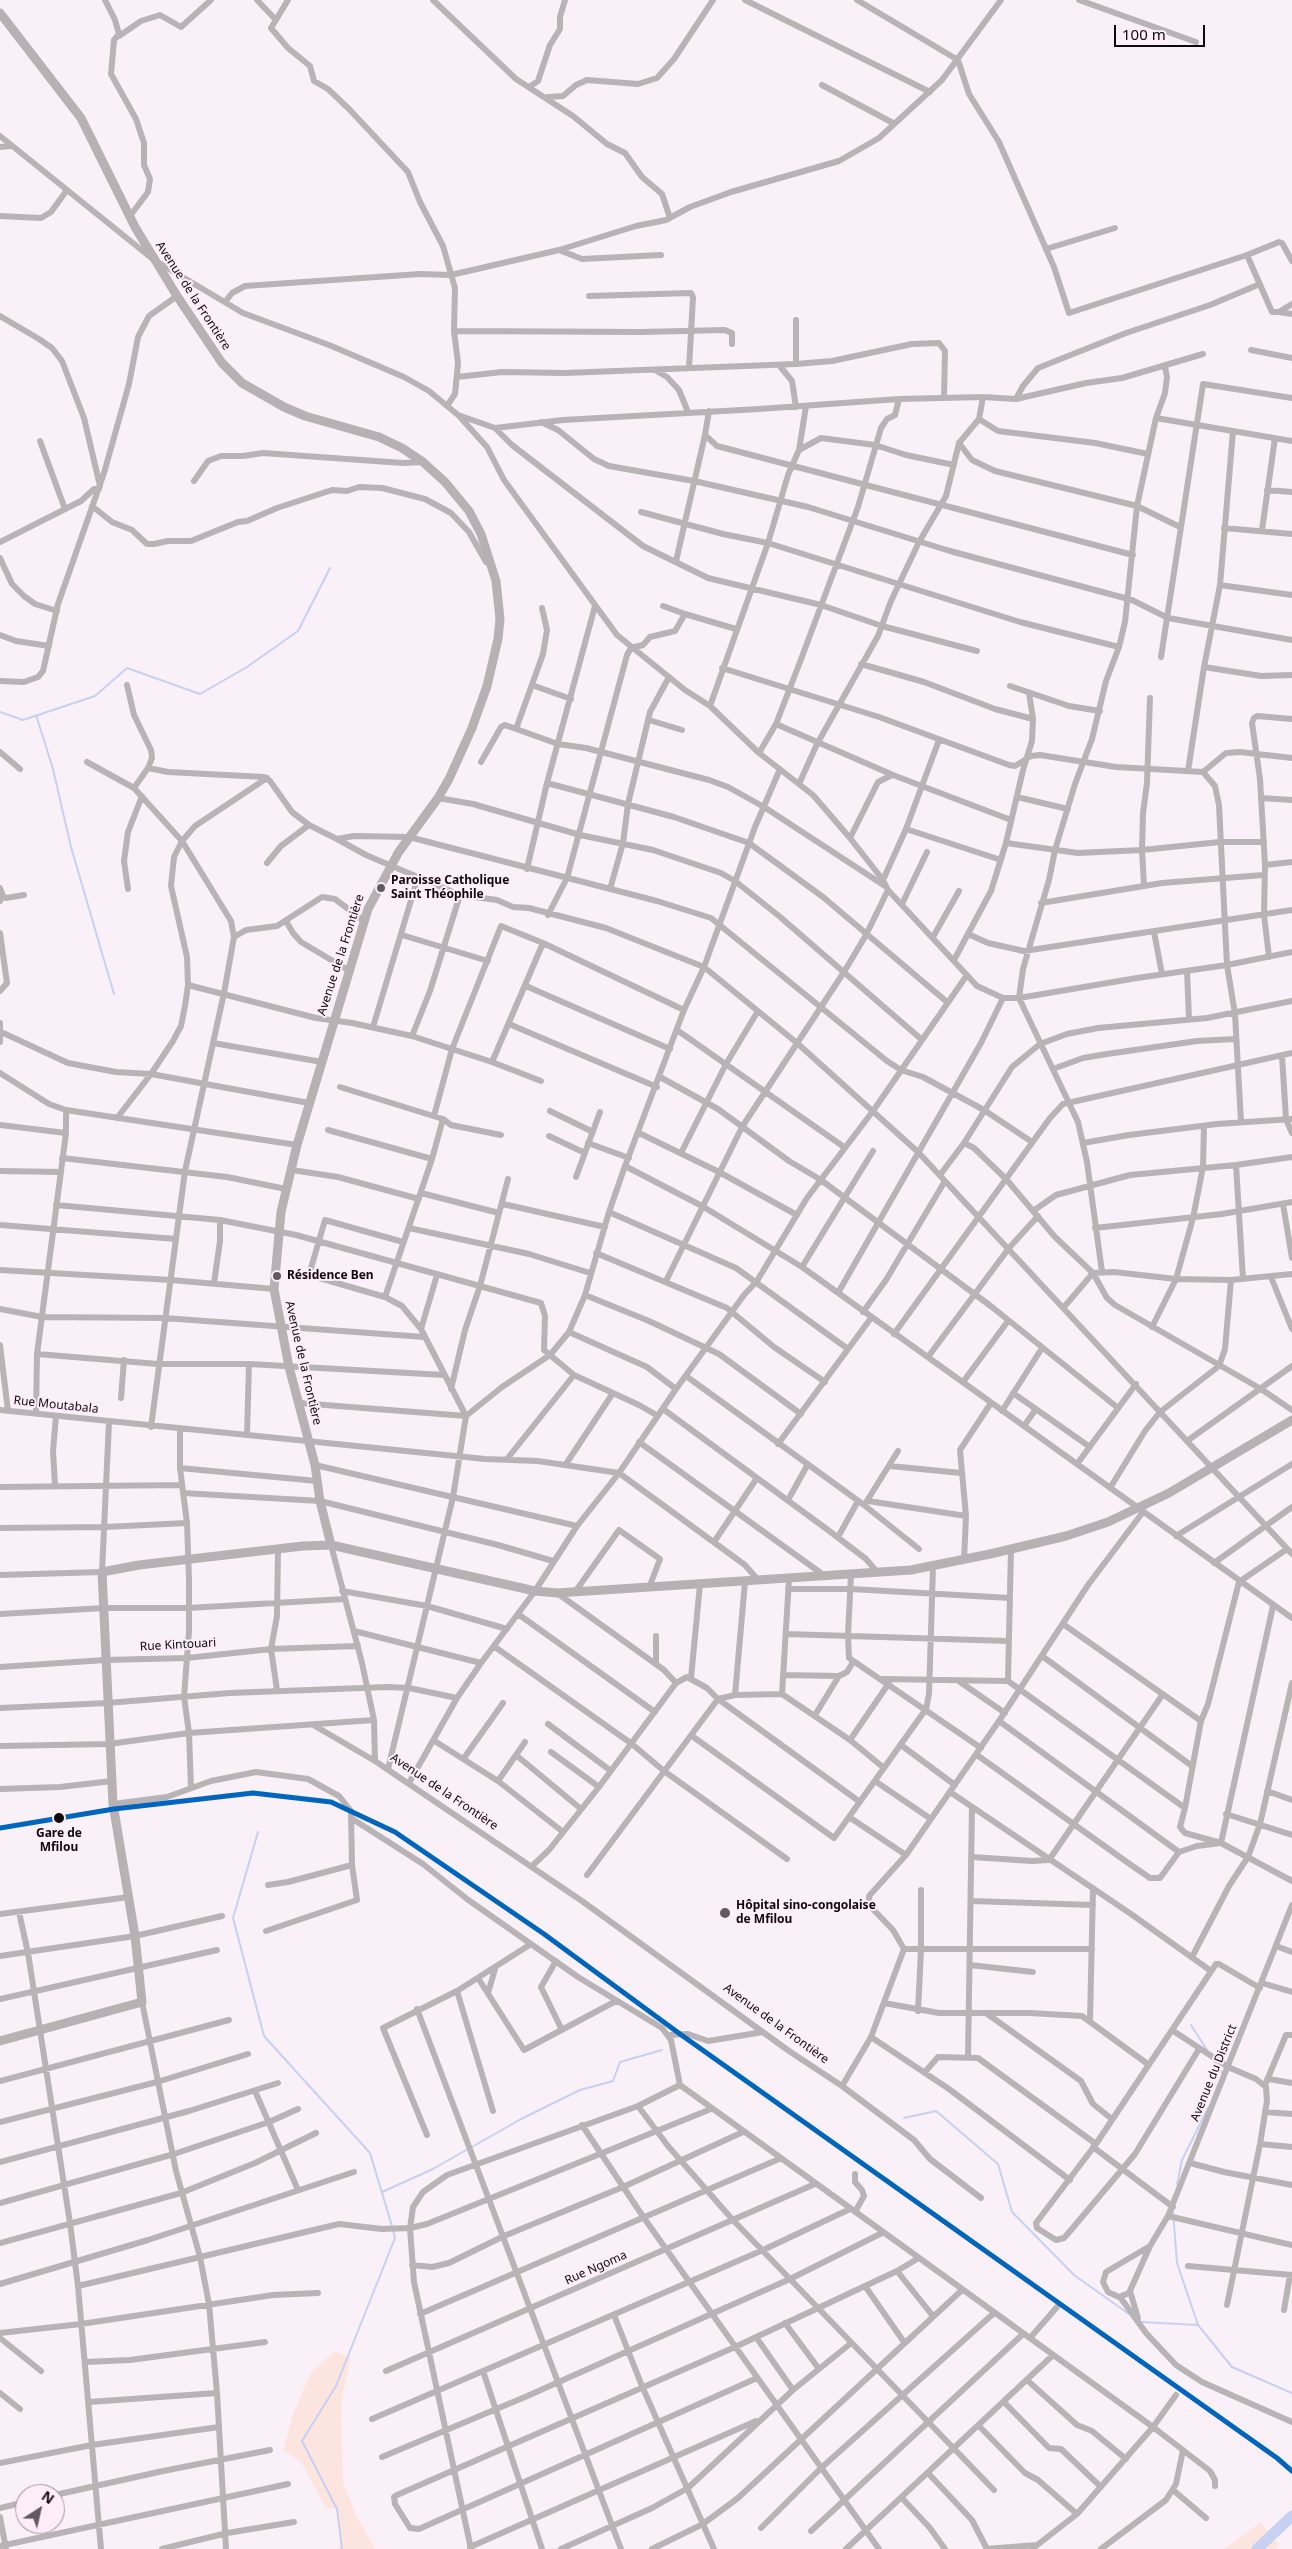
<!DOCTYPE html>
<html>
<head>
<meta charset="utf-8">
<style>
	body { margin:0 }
	#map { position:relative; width:1292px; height:2549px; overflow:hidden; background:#faf0f7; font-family:"Noto Sans",sans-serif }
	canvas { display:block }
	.north { position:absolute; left:15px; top:2484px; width:50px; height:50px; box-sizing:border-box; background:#fdedf9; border:1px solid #9e929b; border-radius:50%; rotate:35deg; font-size:14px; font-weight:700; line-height:20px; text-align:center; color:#0f090e }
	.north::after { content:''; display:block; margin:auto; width:18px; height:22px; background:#615a60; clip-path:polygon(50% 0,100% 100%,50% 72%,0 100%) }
	.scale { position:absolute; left:1114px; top:25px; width:91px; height:22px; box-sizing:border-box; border:2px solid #0f090e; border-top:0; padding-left:6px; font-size:15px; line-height:18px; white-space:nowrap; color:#0f090e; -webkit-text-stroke:4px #fdedf9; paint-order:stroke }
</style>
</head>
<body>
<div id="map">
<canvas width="1292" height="2549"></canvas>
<div class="north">N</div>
<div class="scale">100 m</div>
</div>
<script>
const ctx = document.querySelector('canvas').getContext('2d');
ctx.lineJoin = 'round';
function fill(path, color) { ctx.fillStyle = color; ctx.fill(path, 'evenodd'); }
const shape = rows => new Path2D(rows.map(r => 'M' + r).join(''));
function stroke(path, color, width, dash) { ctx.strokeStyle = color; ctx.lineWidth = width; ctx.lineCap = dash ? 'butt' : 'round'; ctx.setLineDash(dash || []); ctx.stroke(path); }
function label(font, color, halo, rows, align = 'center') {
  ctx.font = font + ' "Noto Sans",sans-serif'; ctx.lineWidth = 4; ctx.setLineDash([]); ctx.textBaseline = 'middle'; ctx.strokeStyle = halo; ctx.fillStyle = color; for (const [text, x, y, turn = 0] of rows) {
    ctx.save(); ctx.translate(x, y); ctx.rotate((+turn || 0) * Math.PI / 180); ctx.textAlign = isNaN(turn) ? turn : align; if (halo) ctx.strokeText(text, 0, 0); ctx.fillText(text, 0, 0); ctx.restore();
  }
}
fill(shape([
	[334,2352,351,2357,341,2401,343,2482,357,2517,375,2549,337,2549,340,2545,337,2509,326,2508,301,2462,283,2450,293,2414,311,2372],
	[1261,2522,1279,2544,1275,2549,1224,2549]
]), '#fce5df');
stroke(shape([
	[0,712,23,720,95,696,127,668,200,694,247,667,298,631,330,568],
	[36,715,53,769,71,847,114,994],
	[258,1832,233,1918,264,2036,370,2153,392,2226],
	[1191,2025,1207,2050],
	[1215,2062,1222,2073],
	[904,2118,936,2111,998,2164,1012,2212,1074,2275,1129,2314],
	[472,2147,521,2119,580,2090,613,2081,620,2062,662,2050],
	[1177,2184,1182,2160,1208,2108],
	[382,2192,433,2169,468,2149],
	[1173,2211,1177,2263,1198,2325,1232,2367,1292,2393],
	[1142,2322,1197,2325],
	[342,2549,337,2509,302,2441,336,2386,395,2238,393,2230]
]), '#c6d0f3', 2);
stroke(shape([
	[1257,2549,1292,2516]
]), '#c6d0f3', 11);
stroke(shape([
	[105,0,115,20,119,34,114,40,111,74,136,119,144,143,144,165,150,179,148,192,130,216],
	[257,0,276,20],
	[288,0,271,28,288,48,310,66,314,81,328,89,349,109,408,172,420,202,443,246,455,288,454,331,458,363,455,394,447,406],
	[433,0,516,79,573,116,607,144,625,153,642,177,662,194,670,218],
	[745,0,930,92],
	[857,0,958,60,969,94,999,142,1054,267,1069,313,1247,255,1272,312,1279,312,1292,304],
	[1079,0,1196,42],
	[119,36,141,21,160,15,181,27,211,0],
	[822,85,893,123],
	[529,87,538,81,550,45,560,29,560,17,565,0],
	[548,97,563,96,576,85,587,80,638,84,657,78,674,59,713,0],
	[0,136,154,260,243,313,329,345,404,377,429,391,458,415,495,428,512,445,643,546,708,578,821,605,882,626,977,651],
	[0,147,11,146],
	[0,216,41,218,51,212,67,190],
	[1046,249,1115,228],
	[559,250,582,259,661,255],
	[1247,255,1279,242,1282,243,1292,261],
	[589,296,691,293,693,297,689,368],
	[225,302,232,293,245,286,420,274,451,275,559,250,636,226,666,220,690,207,731,192,839,161,879,138,942,80,1001,0],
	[1279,312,1292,314],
	[0,316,39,339,52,348,62,361,84,418,100,486],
	[796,320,796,364],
	[454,331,641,332,725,330,732,333,732,344],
	[1251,350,1292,358],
	[779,365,792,381,796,407],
	[655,370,667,377,679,390,688,412],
	[457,377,502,372,565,373,796,364,832,361,912,344,939,343,945,351,944,397],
	[1016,399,1023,386,1038,368,1126,333,1210,305,1260,284],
	[459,416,487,447,504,480,617,635,685,690,710,706,759,753,813,795,850,838,883,880,888,890,977,986,1003,998,1019,998,1137,978,1227,965,1292,952],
	[1156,418,1165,393,1167,377,1165,367],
	[979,419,998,431,1095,443,1148,454],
	[541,422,558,430,594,459,609,466,694,481,808,507,950,551,1132,600,1168,618,1292,640],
	[495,428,563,420,759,409,899,399,983,397,1016,399,1086,383,1122,378,1203,354],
	[705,435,717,446,1133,555],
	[40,441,65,509],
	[959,443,972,460,995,471,1137,506,1180,527],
	[799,450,821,438,875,445,906,455,954,465],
	[194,481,208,461,221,456,243,456,263,453,403,463,423,462],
	[1267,490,1292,492],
	[92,506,112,522,132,530,147,544,154,544,168,541,191,541,238,522,247,521,277,508,332,490,347,491,359,487,382,488,425,499,451,513,469,532,486,562],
	[641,512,723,534,768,543,1020,622,1119,647],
	[1224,528,1292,534],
	[1262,530,1275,438],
	[0,542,81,501,94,489,99,489],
	[0,558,12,584,24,596,35,604,57,611],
	[676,561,705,435,709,411],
	[1220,585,1292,595],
	[685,614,736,629],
	[0,635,16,641,49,646],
	[1161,657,1203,384,1292,398],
	[861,664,924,682,995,709,1033,719],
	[1204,667,1261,676,1292,675],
	[722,668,879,717,1009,765,1015,766,1031,756,1040,755,1116,767,1203,772,1215,786,1219,805,1227,965,1235,1014,1241,1122],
	[0,681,24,682,38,677,43,671,58,604,104,473,129,384,138,337,149,316,177,296],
	[127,685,134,715,151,750,152,758,148,768,134,788],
	[532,685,571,699],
	[1010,686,1069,706,1100,711],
	[710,706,768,543,788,475,799,450,806,406],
	[649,720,682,730],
	[776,724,893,775,1011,820],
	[516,729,543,654,547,630,542,608],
	[0,752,20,769],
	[759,753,776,724,800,662,858,507,881,428,887,419,895,415,899,399],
	[87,762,134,788,182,841,231,921,234,937,224,993,185,1171,151,1427],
	[481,762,501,727,505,725,558,744,586,748,709,780,728,787,764,807,885,886],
	[148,768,168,772,264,777,270,781,292,812,309,825,337,839,354,836,409,837,657,901,711,918,887,1061,901,1070,923,1077,984,1110,1032,1142],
	[1188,771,1204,667,1220,585,1233,431],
	[1203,772,1226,753,1240,752,1292,758],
	[547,783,674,817,749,843,823,897,947,1002],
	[799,784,817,744,878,636,891,601,919,542,946,496,959,443,979,419,983,397],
	[1017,797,1068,809],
	[438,798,473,804,580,835,653,850,721,873,735,881,779,916,921,1039],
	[1261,798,1292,800],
	[906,829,1001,860],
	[850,838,878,782,892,775],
	[337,839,366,855,460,895,497,900,513,907,529,908,606,928,704,967,797,1043,918,1152,1292,1554],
	[1006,843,1078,853,1142,850,1220,842,1264,842],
	[267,863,281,846,309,825],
	[1265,865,1292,862],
	[527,869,547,783,595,606],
	[883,880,906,829,939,740],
	[1144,885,1142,850,1143,813,1147,783,1150,698],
	[0,888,3,896],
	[128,889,124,861,128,832,142,796],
	[610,889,623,843,628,804,650,712,669,677],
	[0,901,3,896,6,898,24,895],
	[1041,903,1162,883,1263,875],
	[902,904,927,852],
	[548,915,567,878,627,655,631,648,643,645,650,637,675,631,685,614,663,606],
	[286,921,293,933,301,942,348,970],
	[1154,932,1162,974],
	[0,933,7,983,0,991],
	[968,934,988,943,1024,951,1292,910],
	[402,935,488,961],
	[234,937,246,930,277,926,322,897,335,899,364,921],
	[933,937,959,891],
	[543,943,684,1010],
	[1269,957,1264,915,1265,865,1260,779,1252,723,1254,718,1257,716,1292,719],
	[954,960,991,891,1006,843,1023,770,1032,741,1033,719,1029,693],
	[1187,971,1189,1019],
	[188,985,316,1018,352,1023,412,1036,492,1062,541,1081],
	[526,986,670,1049],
	[0,1023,0,1042],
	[509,1024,657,1087],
	[373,1027,418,877],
	[677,1030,844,1147],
	[1,1032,68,1063,116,1072,151,1074,309,1103],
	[412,1036,430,991,460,895],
	[213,1043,322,1062],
	[1282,1056,1286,1119,1292,1133],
	[1053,1069,1083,1058,1107,1054,1197,1041,1235,1039],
	[0,1073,49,1104,66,1110,297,1145],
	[660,1077,718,1109,789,1161,821,1180,992,1307,1118,1408],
	[340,1087,443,1119,451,1125,501,1135],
	[550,1111,593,1132],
	[434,1116,452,1049,501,926,543,943,492,1062],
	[117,1118,151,1074,173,1041,181,1026,185,1006,188,985,187,957,171,886,174,857,182,841,195,826,267,778],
	[0,1125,66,1133],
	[328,1130,432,1159],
	[639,1133,719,1172,797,1215],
	[549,1136,585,1153],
	[588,1143,629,1158],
	[964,1143,974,1148,1006,1179,1055,1237,1093,1273,1107,1298,1115,1305,1261,1389,1292,1410],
	[1083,1143,1129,1135,1217,1124,1292,1119],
	[681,1153,726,1064,758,1011],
	[62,1158,227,1177,286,1189],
	[1236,1165,1243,1279],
	[625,1166,702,1206,802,1267,1292,1618],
	[292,1170,338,1177,419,1199],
	[0,1171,61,1172],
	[940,1175,964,1143,1012,1067,1040,1044,1067,1034,1098,1028,1207,1018,1292,1001],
	[576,1177,600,1112],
	[421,1193,499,1213],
	[503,1204,605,1227],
	[1283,1204,1292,1258],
	[56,1205,220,1220,296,1235,541,1303,545,1316,544,1350,574,1375,639,1405,658,1416],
	[1033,1211,1056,1195,1130,1175,1236,1165,1292,1157],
	[609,1212,736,1268,848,1349],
	[0,1225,176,1239],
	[409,1228,529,1254,590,1273],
	[1095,1228,1222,1214,1292,1202],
	[596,1253,727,1308,774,1347,825,1382],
	[802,1267,873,1151],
	[0,1270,171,1280,274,1289],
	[1102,1272,1087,1162,1078,1122,1019,998,1023,969,1049,880,1055,850,1075,784,1092,739,1106,681,1119,647,1125,622,1137,506,1156,418,1292,441],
	[1271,1277,1292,1329],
	[666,1281,742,1127,844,972,866,935,888,890],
	[214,1283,220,1241,220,1220],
	[838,1293,981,1043,1003,998],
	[585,1295,649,1321,719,1354,801,1414],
	[385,1297,432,1159,443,1119],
	[1064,1307,1093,1273,1114,1272,1176,1279,1231,1280,1292,1274],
	[0,1309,42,1317,164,1318,424,1337],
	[863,1312,886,1280,945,1181],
	[1152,1327,1176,1279,1193,1218,1203,1167,1204,1126],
	[421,1329,437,1275],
	[569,1332,647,1367,676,1389],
	[894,1334,1050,1118,1063,1104,1292,1053],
	[0,1345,8,1411],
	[37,1354,158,1364,249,1364,444,1375],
	[928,1357,1009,1248,1038,1216],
	[686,1376,864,1505,919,1549],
	[963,1382,1008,1321],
	[451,1389,465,1330,480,1286,508,1179],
	[1013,1393,1090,1447],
	[121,1398,124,1360],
	[299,1403,466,1416,502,1387,550,1355,569,1332,585,1295,609,1212,625,1166,684,1010,704,967,755,827,780,769],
	[663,1409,828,1530,866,1559,878,1573],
	[0,1410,485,1459,538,1461,619,1473,745,1565,759,1581],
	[1002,1411,1042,1348],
	[36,1413,37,1354,66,1133,66,1110],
	[1024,1426,1036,1409],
	[180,1429,180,1468,187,1523,189,1579,189,1631,184,1697,189,1733,191,1788],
	[247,1435,249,1364],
	[1187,1441,1292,1366],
	[639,1442,825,1576],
	[778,1444,871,1318],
	[507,1459,574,1375],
	[566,1464,613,1393],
	[1077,1464,1136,1384],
	[315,1465,577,1526],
	[890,1466,961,1473],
	[180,1468,317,1481],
	[55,1485,53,1451,56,1416],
	[0,1487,182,1485],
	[1110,1488,1145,1431,1160,1412,1219,1366,1225,1349,1231,1280],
	[183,1493,320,1501,498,1545,553,1561],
	[788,1500,808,1464],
	[868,1501,966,1516],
	[865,1504,898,1451],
	[0,1528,105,1527,187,1523],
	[1176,1536,1292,1464],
	[838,1537,858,1501],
	[714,1542,757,1478],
	[331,1545,362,1663,374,1720,375,1761,582,1901,789,2051,842,2086,914,2140,930,2159,981,2198],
	[964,1560,966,1516,960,1450,991,1403],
	[1214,1563,1292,1507],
	[0,1575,102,1572,109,1422],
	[851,1575,848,1635,849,1658,981,1748],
	[788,1589,851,1589,1010,1598],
	[342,1591,427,1606,507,1629],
	[575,1592,619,1530,660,1559,649,1588],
	[557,1593,664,1670,676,1683],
	[0,1614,104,1608,188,1608,345,1599],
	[518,1614,655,1712],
	[1063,1624,1201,1721],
	[354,1631,481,1663],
	[786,1634,1008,1641],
	[656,1636,656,1664],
	[495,1647,632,1744,664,1771,787,1859],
	[1042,1656,1192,1766],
	[0,1667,105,1660,187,1658,271,1649,358,1646],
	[783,1675,839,1676,847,1672,853,1662],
	[691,1678,700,1584],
	[883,1679,1008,1681,1185,1808,1180,1827,1185,1833,1221,1843,1292,1881],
	[1008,1681,1011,1549],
	[960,1682,1005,1713],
	[277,1690,271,1649,277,1616,278,1549],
	[782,1694,789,1579],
	[735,1695,745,1582],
	[718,1699,735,1695,782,1694,850,1740,884,1768],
	[0,1708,107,1703,230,1693,388,1687,409,1688,457,1698],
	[815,1715,839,1676],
	[999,1721,1179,1852],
	[548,1724,611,1771],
	[315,1726,375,1761],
	[692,1736,834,1838,926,1709,929,1694,933,1567],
	[433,1740,498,1781,563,1832],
	[850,1740,889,1683],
	[901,1745,955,1785],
	[0,1746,109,1744,189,1733,374,1720],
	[551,1752,599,1787],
	[516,1755,581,1809],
	[977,1755,1131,1865,1150,1878,1160,1878,1179,1852,1197,1846,1221,1843,1273,1606],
	[464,1758,503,1703],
	[388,1769,453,1497,466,1416,421,1329,402,1306,385,1297,309,1275,325,1220,403,1242],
	[498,1781,525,1742],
	[875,1781,931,1819],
	[409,1783,457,1698,481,1663,535,1591,577,1526,619,1473,676,1389,744,1295,757,1281,807,1198,873,1111,967,975],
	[0,1789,60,1787,112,1781],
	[1267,1791,1292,1800],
	[950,1792,1131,1914,1211,1971],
	[113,1804,167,1797,211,1781,256,1772,308,1779,339,1796,351,1811,352,1865,357,1900,266,1931],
	[1185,1808,1201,1721,1208,1704,1239,1582,1287,1549],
	[1226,1814,1292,1835],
	[849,1817,906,1855],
	[351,1818,423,1864,467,1899,578,1977,662,2028,671,2040,680,2085,1153,2427,1210,2471,1215,2480,1215,2486],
	[972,1857,1032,1861,1049,1860,1163,1694],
	[532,1866,549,1850,599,1787,676,1683,687,1677,707,1688,718,1699,860,1802],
	[587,1875,718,1699],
	[268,1885,288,1882,352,1865],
	[971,1901,1093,1905],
	[19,1912,28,1953,70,2223,78,2286,101,2549],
	[0,1914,129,1897],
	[1276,1946,1292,1952],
	[904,1949,1092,1949],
	[0,1956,135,1936,222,1916],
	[1192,1957,1229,1886,1248,1857,1260,1824,1292,1683],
	[556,1961,541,1987,562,2030],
	[970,1965,1033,1972],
	[478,1978,524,2050,616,2001],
	[1262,1983,1292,1992],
	[457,1991,493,2111],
	[488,1993,495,1969],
	[0,1999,217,1950],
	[142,2002,176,2171,200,2257,209,2304,217,2393,226,2549],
	[884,2003,939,2013,1030,2013,1082,2016,1149,2065],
	[417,2009,621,2549],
	[918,2011,921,1950,921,1890],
	[986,2013,1081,2081,1093,2104,1112,2119],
	[1090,2020,1093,1888],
	[1172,2030,1228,2067,1256,2079,1266,2087,1267,2101,1260,2144,1227,2305],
	[669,2035,688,2034,708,2041,763,2032],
	[871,2037,949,2089,1070,2180],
	[1199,2049,1135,2154,1071,2230,1064,2238,1056,2240,1037,2228,1036,2223,1096,2144,1216,1964,1219,1964,1260,1988],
	[968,2057,972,1807],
	[925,2072,938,2057,978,2058,1096,2144],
	[1269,2079,1292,2083],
	[0,2081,229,2020],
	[1265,2085,1286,2035,1292,2035],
	[842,2086,871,2037,904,1949,893,1930,869,1905,869,1896,906,1855,999,1721,1088,1585,1143,1512],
	[255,2091,298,2190],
	[638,2106,668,2146,732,2219,994,2490],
	[1265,2112,1292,2114],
	[0,2122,157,2082,248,2054],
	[582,2125,644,2218,879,2549],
	[427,2135,383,2028,457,1991,531,1944],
	[1260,2144,1292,2147],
	[1093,2147,1173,2207],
	[0,2162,189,2111,278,2083],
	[1190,2163,1224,2172,1292,2185],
	[0,2203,174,2154,269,2122,298,2109],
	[855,2212,864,2196,862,2190,855,2182,855,2174],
	[1168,2216,1292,2245],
	[0,2243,181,2193,255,2163,316,2133],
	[1150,2246,1106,2272,1103,2282,1108,2292,1119,2297,1129,2293,1150,2246,1168,2216,1292,1905],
	[412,2265,432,2267,449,2263,504,2236,623,2187,743,2132],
	[1188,2266,1292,2275],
	[897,2271,933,2316],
	[0,2284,148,2240,354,2172],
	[78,2286,339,2224,382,2229,410,2228,427,2224,711,2109],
	[865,2286,904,2342],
	[1130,2291,1138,2318],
	[1120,2297,1146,2333,1176,2365,1202,2382,1292,2422],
	[1284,2310,1290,2275],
	[420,2314,779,2159],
	[614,2315,642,2386,714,2549],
	[785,2323,819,2369],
	[0,2333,81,2324,273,2295,318,2293],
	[756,2337,793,2390],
	[0,2338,41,2371],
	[1030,2338,1057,2307],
	[85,2362,130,2360,265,2342],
	[386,2371,815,2184],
	[483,2371,542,2549],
	[757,2378,419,2529,410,2528,395,2504,394,2497,397,2495,735,2347,897,2271,917,2259],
	[1027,2380,1077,2425,1092,2431,1126,2459],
	[0,2393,20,2409],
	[89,2402,217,2393],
	[1004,2402,1049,2448,1061,2449,1101,2487],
	[372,2419,763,2250,850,2209],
	[979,2426,1025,2473,1038,2480,1077,2514],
	[382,2457,525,2397,790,2279,882,2233],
	[0,2463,92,2445,219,2427],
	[928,2473,972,2520,987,2549],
	[1173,2490,1206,2518],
	[55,2495,163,2471,270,2450],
	[902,2498,930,2528,945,2549],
	[0,2508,25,2502],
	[0,2517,6,2549],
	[761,2528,820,2469,994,2313],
	[811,2531,1023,2334],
	[0,2546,288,2484],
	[470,2547,756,2421],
	[162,2549,227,2533,294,2522],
	[471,2549,414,2282,410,2228,413,2207,423,2192,447,2175,638,2106,680,2085],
	[561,2549,652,2508,688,2488,793,2390,850,2344],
	[652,2549,703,2524,738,2498,962,2290],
	[846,2549,1052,2356],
	[986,2549,1037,2545],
	[1032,2549,1077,2514,1153,2427,1176,2395],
	[1101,2549,1166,2500,1176,2484,1183,2450]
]), '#b8b3b5', 6);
stroke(shape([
	[0,13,81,118,135,227,177,296,222,363,242,383,284,407,305,416,379,437,402,448,423,462,445,482,469,511,481,534,496,581,500,619,498,639,487,686,472,728,449,779,438,798,398,853,368,909,297,1145,281,1212,274,1289,289,1367,315,1465,320,1501,331,1545],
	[0,2041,142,2002,135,1936,113,1804,102,1572,139,1565,303,1546,331,1545,535,1591,557,1593,911,1570,990,1554,1066,1536,1108,1522,1169,1493,1292,1420]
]), '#b8b1b4', 9);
stroke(shape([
	[0,1828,114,1809,253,1793,331,1802,395,1832,544,1934,680,2034,1277,2458,1292,2471]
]), '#0065bd', 5);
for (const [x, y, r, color] of [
	[381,888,5,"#615a60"],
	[277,1276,5,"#615a60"],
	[59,1818,6,"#0f090e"],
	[725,1913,6,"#615a60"]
]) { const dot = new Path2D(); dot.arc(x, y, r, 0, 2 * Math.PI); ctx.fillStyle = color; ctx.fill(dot); stroke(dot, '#fdedf9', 2); }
label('12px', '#0f090e', '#fdedf9', [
	["Avenue de la Frontière",193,296,57],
	["Avenue de la Frontière",341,955,-72],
	["Avenue de la Frontière",303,1363,77],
	["Rue Moutabala",56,1405,6],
	["Rue Kintouari",178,1645,-3],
	["Avenue de la Frontière",444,1792,34],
	["Avenue de la Frontière",776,2024,36],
	["Avenue du District",1214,2073,-68],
	["Rue Ngoma",596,2268,-24]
]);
label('bold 12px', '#0f090e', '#fdedf9', [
	["Paroisse Catholique",391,881],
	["Saint Théophile",391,895],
	["Résidence Ben",287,1276],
	["Hôpital sino-congolaise",736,1906],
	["de Mfilou",736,1920]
], 'left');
label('bold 12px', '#0f090e', '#fdedf9', [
	["Gare de",59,1834],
	["Mfilou",59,1848]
]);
</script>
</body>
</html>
